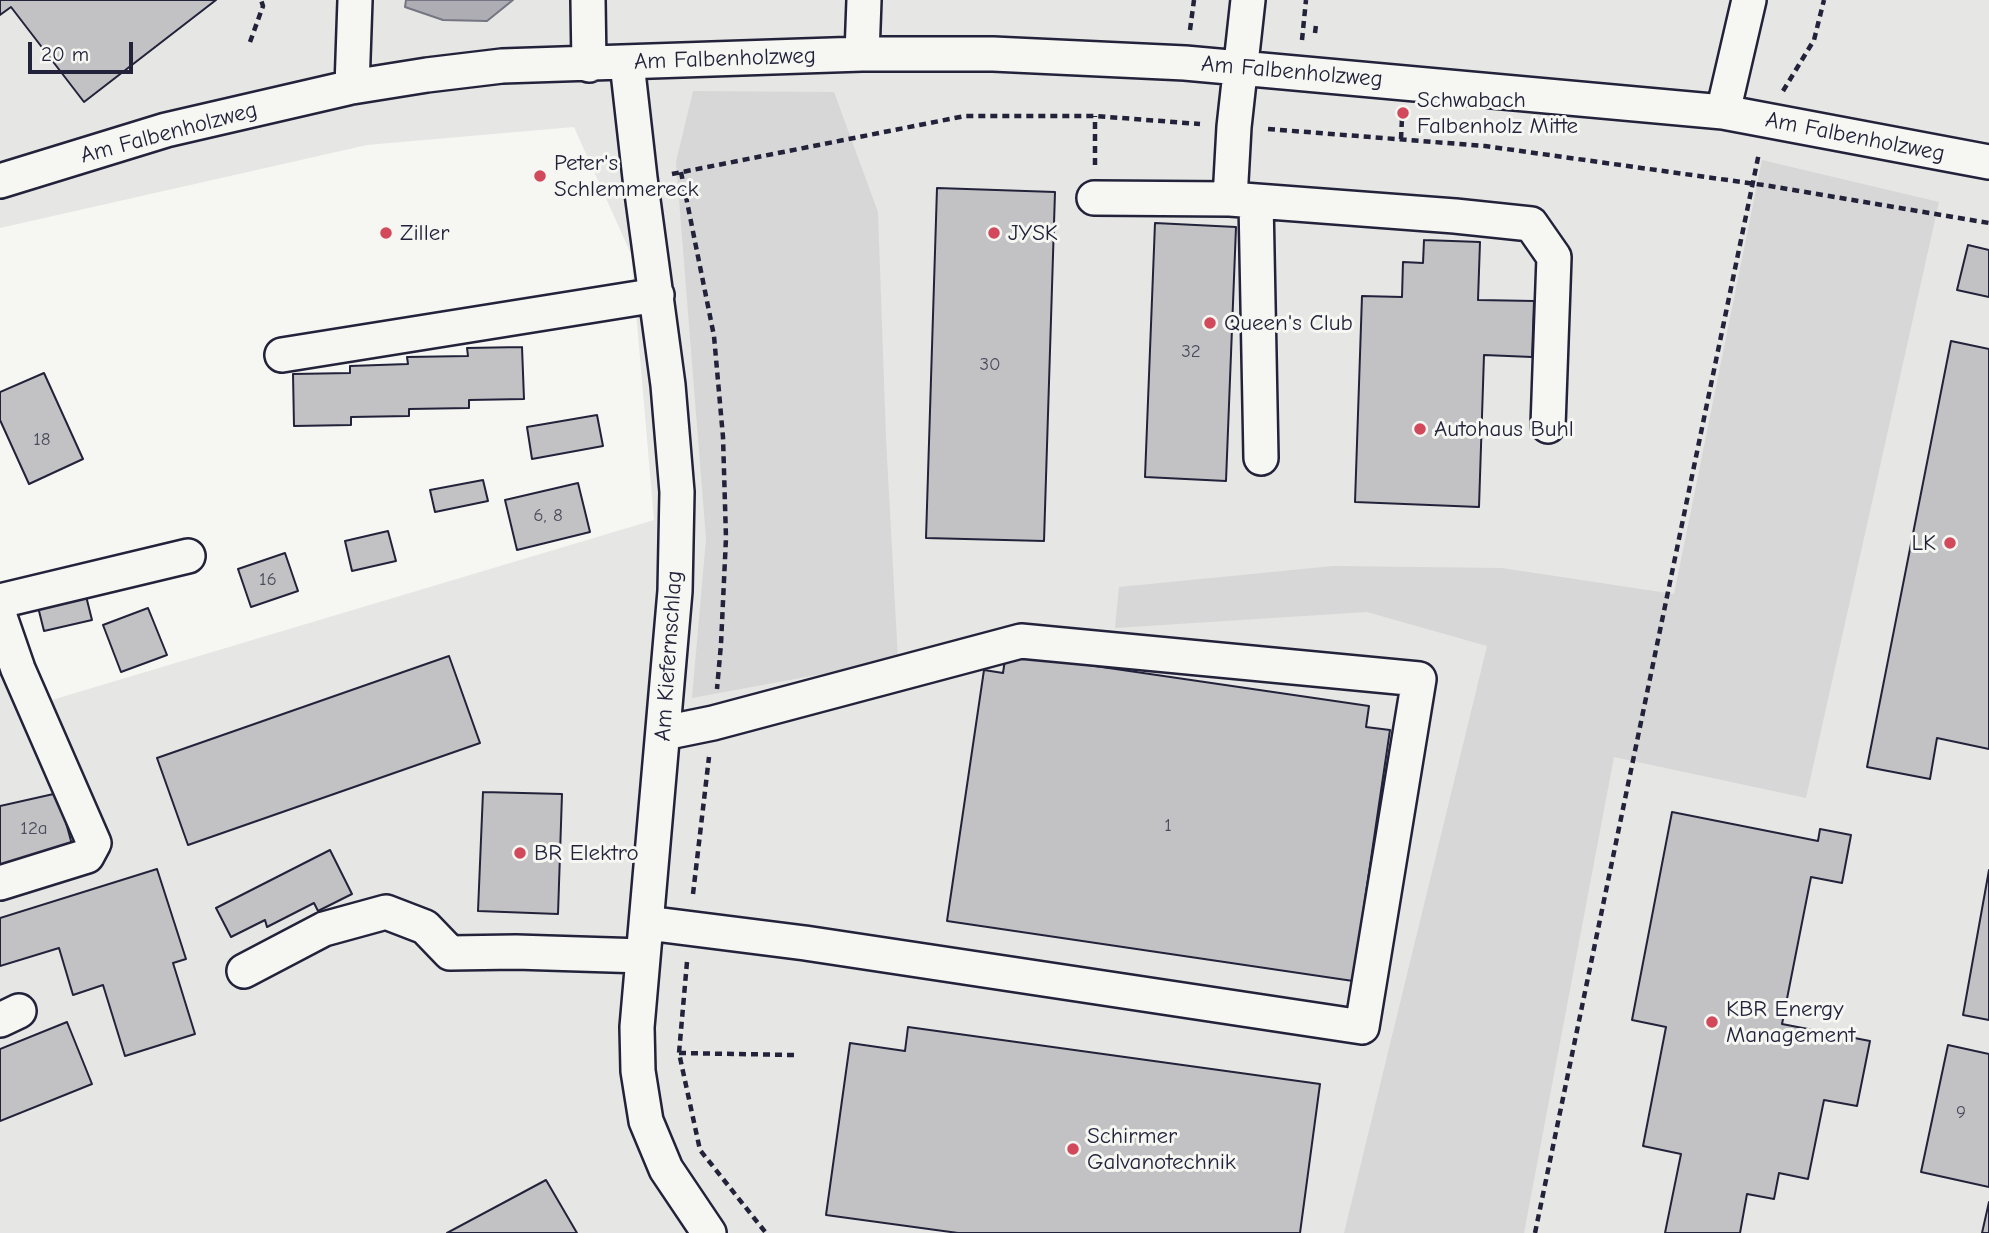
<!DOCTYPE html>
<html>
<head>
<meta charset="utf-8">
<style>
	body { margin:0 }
	#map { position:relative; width:1989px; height:1233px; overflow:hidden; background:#f6f6f2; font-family:"Comic Neue",sans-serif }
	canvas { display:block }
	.scale { position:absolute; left:28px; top:42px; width:105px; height:32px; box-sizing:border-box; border:4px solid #22223b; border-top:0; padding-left:9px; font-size:21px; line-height:24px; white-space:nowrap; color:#22223b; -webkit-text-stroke:5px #f6f6f2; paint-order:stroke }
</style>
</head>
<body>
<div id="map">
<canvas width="1989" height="1233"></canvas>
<div class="scale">20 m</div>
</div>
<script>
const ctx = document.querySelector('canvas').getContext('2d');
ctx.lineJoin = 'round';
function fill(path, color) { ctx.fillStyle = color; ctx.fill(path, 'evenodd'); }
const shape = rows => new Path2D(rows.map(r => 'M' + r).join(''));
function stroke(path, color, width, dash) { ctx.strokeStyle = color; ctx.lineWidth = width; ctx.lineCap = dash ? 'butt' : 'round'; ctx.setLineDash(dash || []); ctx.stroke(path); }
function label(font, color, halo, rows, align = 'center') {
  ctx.font = font + ' "Comic Neue",sans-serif'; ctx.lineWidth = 6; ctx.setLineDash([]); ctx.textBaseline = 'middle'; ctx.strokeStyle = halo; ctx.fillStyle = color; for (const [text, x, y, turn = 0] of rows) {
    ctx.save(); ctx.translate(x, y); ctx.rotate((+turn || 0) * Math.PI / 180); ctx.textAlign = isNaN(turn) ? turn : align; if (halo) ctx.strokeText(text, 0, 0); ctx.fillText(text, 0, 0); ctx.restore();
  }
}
fill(shape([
	[0,0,1989,0,1989,1233,0,1233,0,666,25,708,654,520,631,254,574,127,367,145,0,228]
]), '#e6e6e4');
fill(shape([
	[693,91,834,92,878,212,886,438,898,660,692,698,706,539,676,162],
	[1762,160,1939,202,1806,798,1614,757,1524,1233,1344,1233,1487,646,1367,612,1115,628,1119,587,1333,566,1502,568,1674,594]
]), '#d7d7d7');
const water = shape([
	[406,0,513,0,487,21,443,20,405,7,406,0]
]);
fill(water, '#adadb3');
stroke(water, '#757583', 2);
const building = shape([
	[0,0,216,0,84,102,11,7,0,15,0,0],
	[937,188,1055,192,1044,541,926,538,937,188],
	[1155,223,1236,227,1226,481,1145,477,1155,223],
	[1424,240,1480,242,1478,300,1534,301,1532,357,1484,355,1479,507,1355,502,1362,296,1402,297,1403,262,1423,263,1424,240],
	[1968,245,1989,250,1989,297,1957,290,1968,245],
	[1951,341,1989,349,1989,749,1937,738,1930,779,1867,767,1951,341],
	[522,347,524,399,469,400,469,408,409,409,409,416,351,417,351,425,294,426,293,374,350,373,350,366,408,364,407,357,468,356,467,348,522,347],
	[44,373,83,459,29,484,0,420,0,392,44,373],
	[597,415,603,446,532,459,527,427,597,415],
	[483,480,488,501,435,512,430,490,483,480],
	[578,483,590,532,517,550,505,500,578,483],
	[388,531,396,561,352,571,345,541,388,531],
	[285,553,298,591,251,607,238,569,285,553],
	[85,592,92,620,44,631,37,603,85,592],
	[148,608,167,655,121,672,103,625,148,608],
	[1006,653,1369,706,1366,727,1390,730,1353,981,947,921,984,670,1003,673,1006,653],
	[449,656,480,743,188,845,157,758,449,656],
	[483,792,562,794,558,914,478,911,483,792],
	[58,793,74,852,0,873,0,806,58,793],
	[1672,812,1818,841,1820,829,1851,835,1842,883,1811,877,1782,1024,1870,1041,1857,1106,1824,1100,1808,1179,1779,1173,1774,1199,1747,1194,1740,1233,1665,1233,1681,1154,1643,1146,1666,1027,1632,1020,1672,812],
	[330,850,352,894,318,911,314,903,267,927,265,920,231,937,216,908,330,850],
	[157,869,186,959,173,963,195,1034,125,1056,103,985,73,995,59,948,0,966,0,918,157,869],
	[1989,870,1989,1020,1963,1015,1989,870],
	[67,1022,92,1084,0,1121,0,1049,67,1022],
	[908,1027,1320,1084,1300,1233,958,1233,826,1215,850,1043,905,1051,908,1027],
	[1948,1045,1989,1054,1989,1187,1921,1172,1948,1045],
	[546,1180,577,1233,447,1233,546,1180],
	[1989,1202,1989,1233,1982,1233,1989,1202]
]);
fill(building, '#c2c2c4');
stroke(building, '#22223b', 2);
const minor = shape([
	[588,0,589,65],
	[862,54,864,0],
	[627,63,640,178,668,385,677,492,675,591,637,1027,638,1071,646,1121,666,1169,709,1233],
	[352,87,355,0],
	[1723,112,1749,0],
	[0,181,166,130,352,87,427,75,502,66,862,54,993,54,1185,63,1723,112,1989,162],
	[1094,198,1230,199,1234,127,1248,0],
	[1230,199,1455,216,1531,224,1554,257,1548,426],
	[1256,201,1261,458],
	[282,355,657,295],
	[0,601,188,556],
	[0,617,18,669,94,843,87,856,0,883],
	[647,923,805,943,1362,1027,1419,679,1021,641,713,723,664,733],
	[244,971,324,929,386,912,425,927,450,953,516,952,643,956],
	[0,1020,19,1011]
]);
stroke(minor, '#22223b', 38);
stroke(shape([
	[1190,30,1194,0],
	[1315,33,1316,25],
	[1302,40,1306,0],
	[250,42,263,6,261,0],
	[1783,91,1814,40,1824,0],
	[1268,129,1485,146,1770,186,1989,223],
	[1401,139,1402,118],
	[1095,165,1095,116],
	[681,172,714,336,723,437,726,538,721,644,717,689],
	[672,174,965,116,1095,116,1200,124],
	[693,894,709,757],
	[687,962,679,1053,700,1150,766,1233],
	[679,1053,794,1055],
	[1535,1233,1759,153]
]), '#22223b', 4.5, [7, 5]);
stroke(minor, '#f6f6f2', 33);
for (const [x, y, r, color] of [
	[1403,113,7,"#d1495b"],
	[540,176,7,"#d1495b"],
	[386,233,7,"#d1495b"],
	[994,233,7,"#d1495b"],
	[1210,323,7,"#d1495b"],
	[1420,429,7,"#d1495b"],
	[1950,543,7,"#d1495b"],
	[520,853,7,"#d1495b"],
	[1712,1022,7,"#d1495b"],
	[1073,1149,7,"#d1495b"]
]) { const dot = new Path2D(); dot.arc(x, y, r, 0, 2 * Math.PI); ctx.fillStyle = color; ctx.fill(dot); stroke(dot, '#f6f6f2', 2.5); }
label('19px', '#4a4a5d', null, [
	["32",1191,352],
	["30",990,365],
	["18",42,440],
	["6, 8",548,516],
	["16",268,580],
	["1",1168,826],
	["12a",34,829],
	["9",1961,1113]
]);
label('23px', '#22223b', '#f6f6f2', [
	["Am Falbenholzweg",725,59,-2],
	["Am Falbenholzweg",1292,72,5],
	["Am Falbenholzweg",169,133,-15],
	["Am Falbenholzweg",1855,137,11],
	["Am Kiefernschlag",669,656,-86]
]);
label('23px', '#22223b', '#f6f6f2', [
	["Schwabach",1417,100],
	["Falbenholz Mitte",1417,126],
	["Peter's",554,163],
	["Schlemmereck",554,189],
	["Ziller",400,233],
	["JYSK",1008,233],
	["Queen's Club",1224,323],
	["Autohaus Buhl",1434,429],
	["LK",1936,543,"right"],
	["BR Elektro",534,853],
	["KBR Energy",1726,1009],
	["Management",1726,1035],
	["Schirmer",1087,1136],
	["Galvanotechnik",1087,1162]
], 'left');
</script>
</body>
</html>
